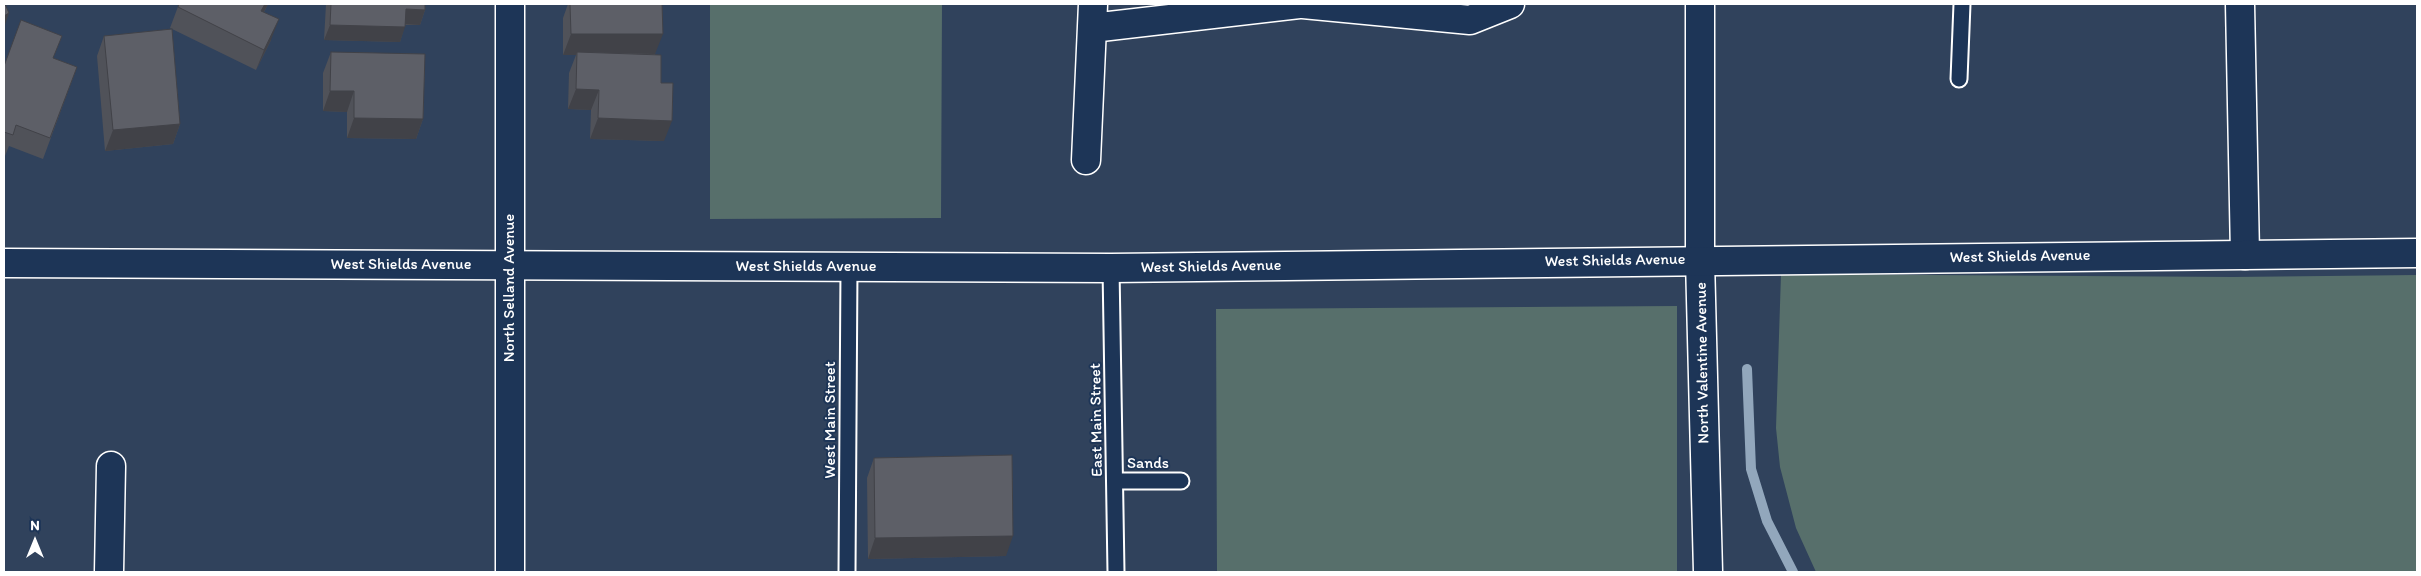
<!DOCTYPE html>
<html>
<head>
<meta charset="utf-8">
<style>
	body { margin:0 }
	#map { position:relative; width:2421px; height:576px; overflow:hidden; background:#30425c; font-family:Itim,sans-serif }
	canvas { display:block }
	.frame { position:absolute; inset:0; border:5px solid #fff; pointer-events:none }
	.north { position:absolute; left:10px; top:516px; width:50px; height:50px; -webkit-text-stroke:4px #1d3557; paint-order:stroke; rotate:0deg; font-size:14px; font-weight:700; line-height:20px; text-align:center; color:#fff }
	.north::after { content:''; display:block; margin:auto; width:18px; height:22px; background:#fff; clip-path:polygon(50% 0,100% 100%,50% 72%,0 100%) }
</style>
</head>
<body>
<div id="map">
<canvas width="2421" height="576"></canvas>
<div class="frame"></div>
<div class="north">N</div>
</div>
<script>
const ctx = document.querySelector('canvas').getContext('2d');
ctx.lineJoin = 'round';
function fill(path, color) { ctx.fillStyle = color; ctx.fill(path, 'evenodd'); }
const shape = rows => new Path2D(rows.map(r => 'M' + r).join(''));
function stroke(path, color, width, dash) { ctx.strokeStyle = color; ctx.lineWidth = width; ctx.lineCap = dash ? 'butt' : 'round'; ctx.setLineDash(dash || []); ctx.stroke(path); }
function label(font, color, halo, rows, align = 'center') {
  ctx.font = font + ' Itim,sans-serif'; ctx.lineWidth = 4; ctx.setLineDash([]); ctx.textBaseline = 'middle'; ctx.strokeStyle = halo; ctx.fillStyle = color; for (const [text, x, y, turn = 0] of rows) {
    ctx.save(); ctx.translate(x, y); ctx.rotate((+turn || 0) * Math.PI / 180); ctx.textAlign = isNaN(turn) ? turn : align; if (halo) ctx.strokeText(text, 0, 0); ctx.fillText(text, 0, 0); ctx.restore();
  }
}
fill(shape([
	[710,4,942,4,941,218,710,219],
	[1781,274,2233,277,2417,275,2417,572,1816,572,1796,528,1780,467,1776,428],
	[1677,306,1677,572,1217,572,1216,309]
]), '#576f6b');
stroke(shape([
	[1747,369,1751,469,1767,521,1793,572]
]), '#92a7bc', 10);
const lane = shape([
	[1959,79,1962,4],
	[1111,268,1116,572],
	[1115,481,1181,481],
	[847,572,849,268]
]);
const street = shape([
	[1303,4,1470,20,1510,4],
	[1700,4,1700,260,1708,572],
	[2240,4,2245,255],
	[1092,28,1299,4],
	[1086,160,1093,4],
	[109,572,111,466],
	[510,572,510,4]
]);
const secondary = shape([
	[4,263,1111,268,2417,253]
]);
stroke(lane, '#fff', 19);
stroke(street, '#fff', 31);
stroke(secondary, '#fff', 31);
stroke(lane, '#1d3557', 15);
stroke(street, '#1d3557', 28);
stroke(secondary, '#1d3557', 28);
fill(shape([
	[179,4,268,4,264,12,271,40,256,70,170,28],
	[326,4,425,4,425,10,420,25,405,25,400,42,324,40],
	[568,4,662,4,655,54,661,83,664,141,590,139,591,110,568,109,569,73,576,55,563,55,563,18],
	[104,36,180,124,173,144,105,151,97,56],
	[331,52,423,119,416,139,347,138,347,112,323,111,323,73],
	[53,58,77,67,43,159,9,146,5,156,4,155,4,66],
	[874,458,1006,556,868,559,867,478]
]), '#505259');
fill(shape([
	[265,4,268,4,254,31,261,11],
	[406,9,425,10,420,25,400,24],
	[9,13,4,28,4,16],
	[279,19,271,40,256,70,264,50],
	[330,25,405,27,400,42,324,40],
	[571,34,663,34,655,54,577,52,576,55,563,55],
	[576,89,599,90,591,110,568,109],
	[330,91,354,91,347,112,323,111],
	[354,118,423,119,416,139,347,138],
	[598,118,672,121,664,141,590,139],
	[180,124,173,144,105,151,113,130],
	[1013,536,1006,556,868,559,875,538]
]), '#414248');
const building = shape([
	[4,4,5,4,9,13,4,16,4,4],
	[179,4,265,4,261,11,279,19,264,50,178,7,179,4],
	[331,4,425,4,425,10,406,9,405,27,330,25,331,4],
	[570,4,662,4,663,34,571,34,570,4],
	[21,20,62,36,53,58,77,67,50,138,16,125,13,135,4,132,4,66,21,20],
	[172,29,180,124,113,130,104,36,172,29],
	[331,52,425,54,423,119,354,118,354,91,330,91,331,52],
	[577,52,661,55,661,83,673,83,672,121,598,118,599,90,576,89,577,52],
	[1012,455,1013,536,875,538,874,458,1012,455]
]);
fill(building, '#5d5f67');
stroke(building, '#414248', 1);
label('16px', '#fff', '#1d3557', [
	["West Shields Avenue",2020,257,-1],
	["West Shields Avenue",1615,261,-1],
	["West Shields Avenue",401,265],
	["West Shields Avenue",806,267],
	["West Shields Avenue",1211,267,-1],
	["North Selland Avenue",510,288,-90],
	["North Valentine Avenue",1703,363,-91],
	["West Main Street",831,420,-90],
	["East Main Street",1097,420,-91],
	["Sands",1148,464]
]);
</script>
</body>
</html>
